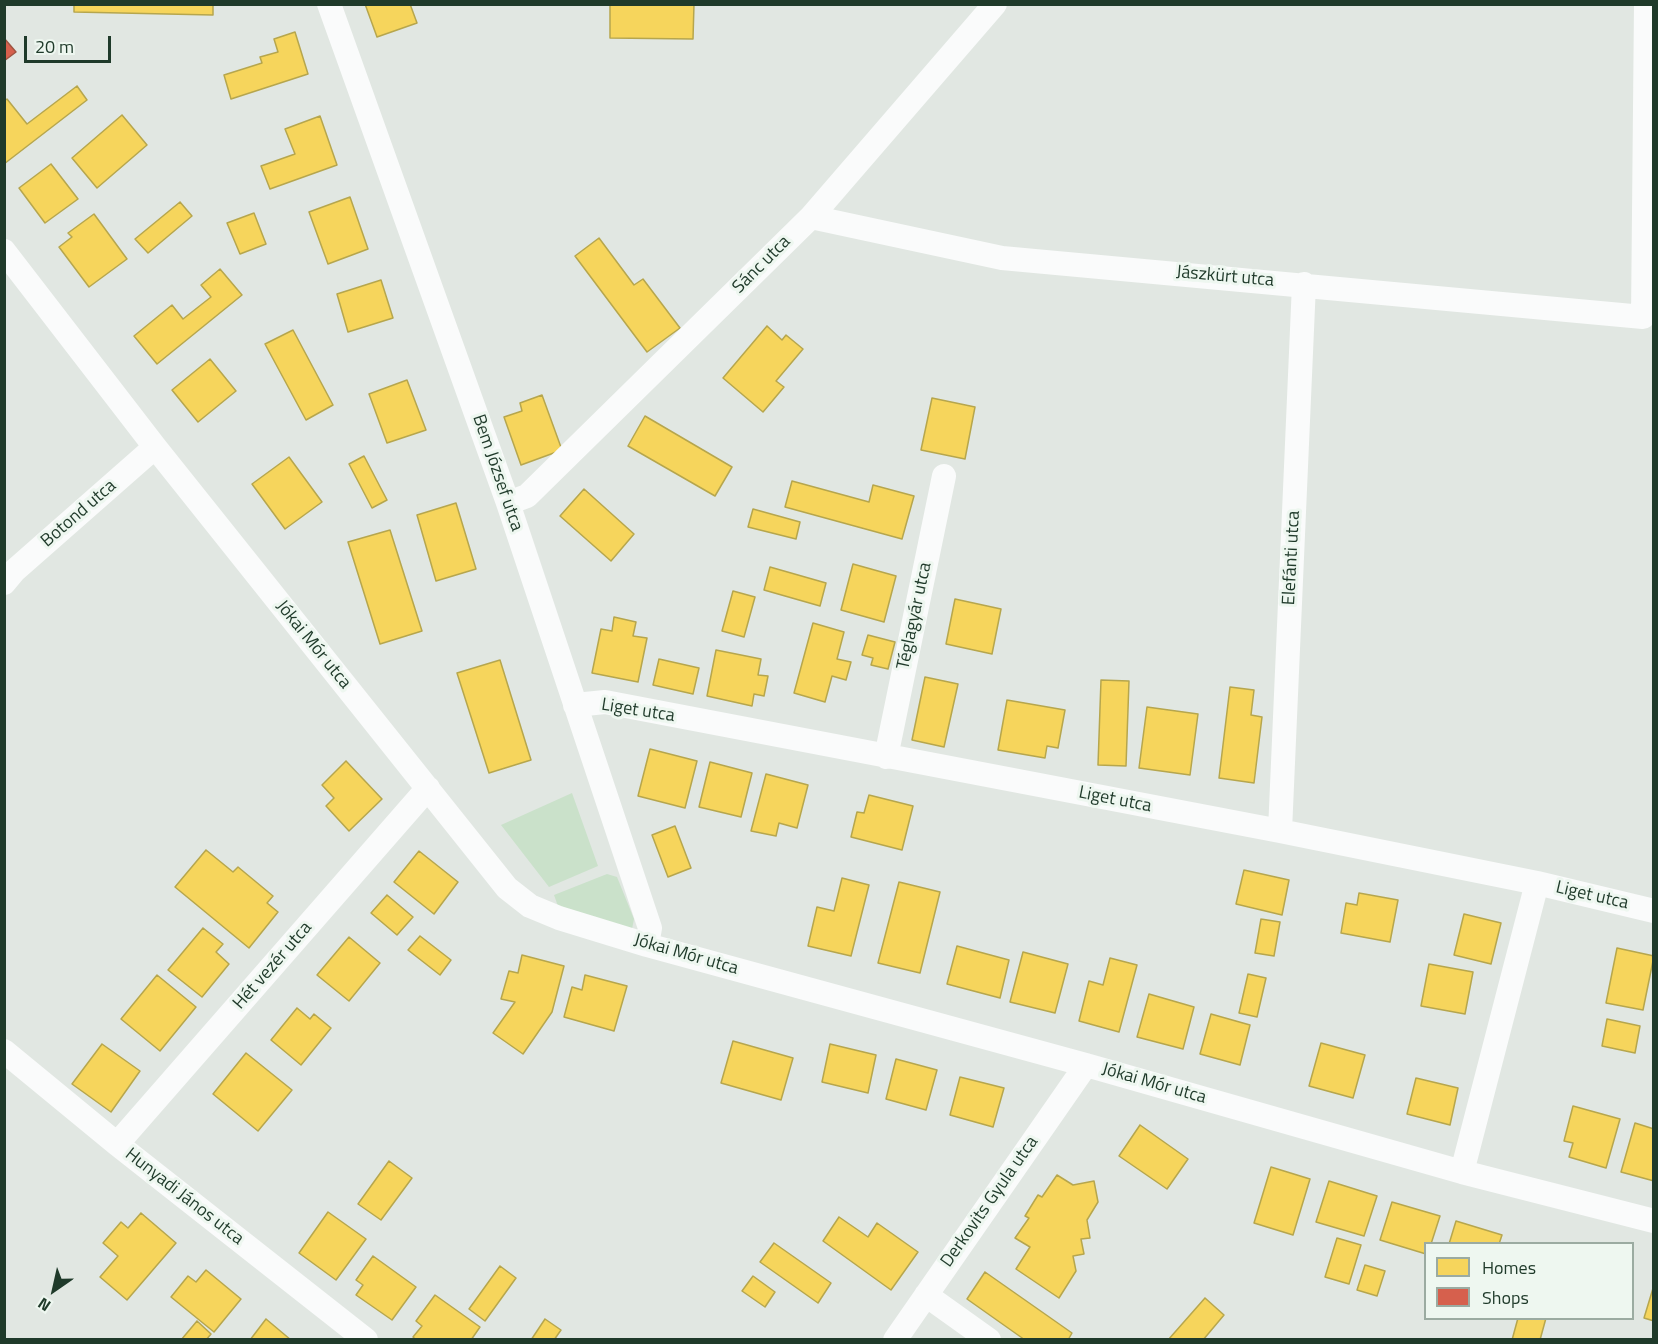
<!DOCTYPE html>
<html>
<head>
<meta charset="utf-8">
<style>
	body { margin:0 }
	#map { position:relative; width:1658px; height:1344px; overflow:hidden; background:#e1e7e2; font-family:"Titillium Web",sans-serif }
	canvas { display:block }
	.frame { position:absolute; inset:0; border:6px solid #1f3a2a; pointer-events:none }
	.legend { position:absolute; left:1424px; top:1242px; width:210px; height:78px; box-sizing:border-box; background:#eef7f0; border:2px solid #9baba1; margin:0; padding:8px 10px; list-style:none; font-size:18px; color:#1f3a2a }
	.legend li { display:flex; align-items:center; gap:12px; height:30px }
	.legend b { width:30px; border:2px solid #9baba1 }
	.north { position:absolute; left:24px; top:1260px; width:60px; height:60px; -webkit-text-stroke:4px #eef7f0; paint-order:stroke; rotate:214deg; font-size:16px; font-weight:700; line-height:24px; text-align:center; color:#1f3a2a }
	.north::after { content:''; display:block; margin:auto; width:21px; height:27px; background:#1f3a2a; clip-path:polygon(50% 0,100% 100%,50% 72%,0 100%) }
	.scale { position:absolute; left:24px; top:36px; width:87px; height:27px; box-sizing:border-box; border:3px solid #1f3a2a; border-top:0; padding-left:8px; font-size:18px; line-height:21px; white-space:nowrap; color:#1f3a2a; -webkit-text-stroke:4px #eef7f0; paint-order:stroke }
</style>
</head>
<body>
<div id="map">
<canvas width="1658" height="1344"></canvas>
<div class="frame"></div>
<ul class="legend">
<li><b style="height:16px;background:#f6d55c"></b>Homes</li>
<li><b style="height:16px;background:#d6604d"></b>Shops</li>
</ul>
<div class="north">N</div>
<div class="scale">20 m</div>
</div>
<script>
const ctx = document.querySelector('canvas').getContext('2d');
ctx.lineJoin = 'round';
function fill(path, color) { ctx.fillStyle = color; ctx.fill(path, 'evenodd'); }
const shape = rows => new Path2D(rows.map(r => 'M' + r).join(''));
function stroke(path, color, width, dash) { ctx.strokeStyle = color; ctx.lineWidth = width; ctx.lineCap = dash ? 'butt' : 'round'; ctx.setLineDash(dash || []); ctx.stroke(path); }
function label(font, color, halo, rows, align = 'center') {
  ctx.font = font + ' "Titillium Web",sans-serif'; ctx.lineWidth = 6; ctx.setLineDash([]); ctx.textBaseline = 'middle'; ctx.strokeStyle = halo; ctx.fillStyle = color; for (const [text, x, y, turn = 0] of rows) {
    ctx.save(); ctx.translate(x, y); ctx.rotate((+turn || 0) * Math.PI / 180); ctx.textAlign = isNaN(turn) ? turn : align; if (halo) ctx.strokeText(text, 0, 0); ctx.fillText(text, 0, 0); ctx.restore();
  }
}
fill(shape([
	[572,793,598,866,549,887,501,825],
	[607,874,617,877,634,919,632,929,559,909,554,895]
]), '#cae1ca');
const homes = shape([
	[74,4,213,4,213,15,74,12,74,4],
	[365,4,410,4,417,23,377,37,365,4],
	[610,4,694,4,693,39,610,38,610,4],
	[295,32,308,74,231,99,224,75,262,63,260,57,278,52,274,39,295,32],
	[77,86,87,100,4,164,4,101,7,99,27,124,77,86],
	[122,115,147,145,97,188,72,158,122,115],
	[320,116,337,165,270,189,261,166,295,154,285,129,320,116],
	[51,164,78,199,45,223,19,188,51,164],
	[350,197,368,249,328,264,309,212,350,197],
	[180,202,192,216,148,253,135,239,180,202],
	[254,213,266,244,240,254,227,223,254,213],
	[94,214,127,259,89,287,59,247,72,237,68,233,94,214],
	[599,238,634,285,643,279,680,328,647,352,575,256,599,238],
	[220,269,242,295,157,364,134,336,172,305,183,319,211,297,201,285,220,269],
	[381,280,393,318,348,332,337,294,381,280],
	[767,326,782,340,786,335,803,349,776,381,784,387,763,412,723,378,767,326],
	[293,330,333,405,306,420,265,344,293,330],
	[210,359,236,391,198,422,172,390,210,359],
	[407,380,426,430,387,443,369,394,407,380],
	[542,395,562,450,521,465,504,417,522,411,520,403,542,395],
	[932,398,975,407,965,459,921,450,932,398],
	[645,416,732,467,715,496,628,446,645,416],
	[364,456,387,500,372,508,349,464,364,456],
	[289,457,322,502,285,529,252,484,289,457],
	[792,481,869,502,873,485,914,496,902,539,785,507,792,481],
	[584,489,634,534,611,561,560,516,584,489],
	[456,503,476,569,436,581,417,515,456,503],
	[753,509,800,522,796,539,748,527,753,509],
	[390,530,422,631,380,644,348,542,390,530],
	[853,564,896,576,884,622,841,610,853,564],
	[770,567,826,583,820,606,764,590,770,567],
	[733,591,755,597,744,637,722,631,733,591],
	[955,599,1001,609,992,654,946,644,955,599],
	[614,617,636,622,633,636,647,638,638,682,592,673,601,629,612,631,614,617],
	[813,623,844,632,837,659,851,662,846,680,832,676,825,702,794,693,813,623],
	[868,635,895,642,888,669,871,665,873,658,862,655,868,635],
	[716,650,761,659,758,675,768,676,764,696,754,694,752,706,707,696,716,650],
	[659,659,699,668,693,694,653,685,659,659],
	[500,660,531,760,489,773,457,673,500,660],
	[925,677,958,684,944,747,912,740,925,677],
	[1101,680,1129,681,1126,766,1098,765,1101,680],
	[1230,687,1254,690,1251,715,1262,717,1254,783,1219,778,1230,687],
	[1007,700,1065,710,1058,748,1047,746,1045,758,998,750,1007,700],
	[1147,707,1198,714,1190,775,1139,768,1147,707],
	[650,749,697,761,685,808,638,796,650,749],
	[346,761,382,799,349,831,326,806,334,798,322,785,346,761],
	[710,762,752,773,741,817,699,807,710,762],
	[766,774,808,785,797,828,779,823,776,836,751,831,766,774],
	[869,795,913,806,902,850,851,837,857,812,864,813,869,795],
	[675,826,691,868,668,877,652,835,675,826],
	[206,850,233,872,238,867,273,896,267,903,278,912,249,948,175,887,206,850],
	[419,851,458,882,434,914,394,882,419,851],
	[1244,870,1289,880,1282,915,1236,904,1244,870],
	[842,878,869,885,851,956,808,946,817,907,834,911,842,878],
	[899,882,940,892,920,973,878,963,899,882],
	[1359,893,1398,900,1390,942,1341,933,1346,903,1357,905,1359,893],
	[387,895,413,917,397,935,371,913,387,895],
	[1464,914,1501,923,1491,964,1454,955,1464,914],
	[1261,919,1280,922,1274,956,1255,953,1261,919],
	[203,928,223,944,216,952,229,964,202,997,168,970,203,928],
	[420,936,451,960,440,975,408,950,420,936],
	[349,937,380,963,349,1001,317,975,349,937],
	[957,946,1009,960,1000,998,947,984,957,946],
	[1617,948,1654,956,1643,1010,1606,1003,1617,948],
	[1023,952,1068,964,1055,1013,1010,1002,1023,952],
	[522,955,564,966,552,1012,523,1054,493,1033,515,1002,501,999,509,971,518,973,522,955],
	[1110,958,1137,965,1119,1032,1079,1021,1089,981,1103,985,1110,958],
	[1429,964,1473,972,1465,1014,1421,1006,1429,964],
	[1248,974,1266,978,1257,1017,1239,1013,1248,974],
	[157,975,196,1007,160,1051,121,1019,157,975],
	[585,975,627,986,614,1031,564,1017,572,987,582,990,585,975],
	[1149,994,1194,1007,1183,1049,1137,1037,1149,994],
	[297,1008,310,1019,314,1014,331,1028,301,1065,271,1040,297,1008],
	[1211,1014,1250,1025,1240,1065,1200,1054,1211,1014],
	[1607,1019,1640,1026,1635,1053,1602,1046,1607,1019],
	[733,1041,793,1058,781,1100,721,1083,733,1041],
	[1321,1043,1365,1055,1353,1098,1309,1086,1321,1043],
	[102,1044,140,1071,111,1112,72,1084,102,1044],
	[830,1044,876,1055,868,1093,822,1082,830,1044],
	[246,1053,292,1090,258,1131,213,1094,246,1053],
	[896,1059,937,1070,926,1110,886,1099,896,1059],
	[960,1077,1004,1088,993,1127,950,1115,960,1077],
	[1416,1078,1458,1088,1450,1125,1407,1114,1416,1078],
	[1573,1106,1620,1119,1606,1168,1569,1157,1573,1143,1564,1141,1573,1106],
	[1635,1123,1654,1129,1654,1181,1621,1172,1635,1123],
	[1140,1125,1188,1159,1167,1189,1119,1156,1140,1125],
	[389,1161,412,1178,381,1220,358,1204,389,1161],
	[1271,1167,1310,1179,1293,1235,1254,1223,1271,1167],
	[1057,1175,1073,1185,1094,1181,1098,1202,1087,1220,1090,1238,1081,1239,1084,1254,1073,1256,1076,1271,1059,1298,1016,1269,1030,1247,1015,1238,1029,1218,1025,1216,1038,1195,1042,1197,1057,1175],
	[1329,1181,1377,1196,1364,1236,1316,1222,1329,1181],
	[1392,1202,1440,1216,1431,1244,1426,1244,1426,1254,1380,1240,1392,1202],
	[328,1212,366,1239,336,1280,299,1253,328,1212],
	[141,1213,176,1243,127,1300,100,1277,118,1256,103,1243,121,1222,128,1228,141,1213],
	[839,1217,868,1237,877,1223,918,1252,891,1290,823,1241,839,1217],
	[1456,1221,1502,1235,1499,1244,1449,1244,1456,1221],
	[1337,1238,1361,1245,1349,1284,1325,1277,1337,1238],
	[774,1243,831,1283,818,1303,760,1262,774,1243],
	[373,1256,416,1287,392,1320,356,1295,363,1285,356,1280,373,1256],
	[1365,1265,1385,1271,1377,1296,1357,1290,1365,1265],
	[500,1266,516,1278,485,1321,469,1309,500,1266],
	[206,1270,241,1299,214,1332,171,1297,188,1276,196,1282,206,1270],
	[985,1272,1072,1333,1068,1340,1025,1340,967,1299,985,1272],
	[753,1276,775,1292,765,1307,742,1291,753,1276],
	[1654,1285,1654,1321,1644,1318,1654,1285],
	[435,1295,480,1327,471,1340,416,1340,413,1337,422,1326,416,1321,435,1295],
	[1205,1298,1224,1315,1203,1340,1168,1340,1205,1298],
	[1518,1318,1546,1318,1540,1340,1512,1340,1518,1318],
	[266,1319,291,1340,250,1340,266,1319],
	[545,1319,561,1330,554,1340,531,1340,545,1319],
	[197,1321,211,1334,206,1340,181,1340,197,1321]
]);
fill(homes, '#f6d55c');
stroke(homes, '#b6a64d', 1.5);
const shops = shape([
	[4,38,16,52,4,61,4,38]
]);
fill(shops, '#d6604d');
stroke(shops, '#9f5542', 1.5);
stroke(shape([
	[329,4,508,503,650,928,647,945],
	[811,217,1002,258,1643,317,1646,4],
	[4,251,155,447,507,888,530,906,559,918,647,945,1086,1065,1462,1172,1654,1221],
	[508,503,527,496,811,217,995,4],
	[4,583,14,571,155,447],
	[575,705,605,702,1280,831,1537,883,1654,911],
	[886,757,944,476],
	[1280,831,1304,284],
	[4,1051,117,1144,366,1340],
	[117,1144,428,788],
	[1462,1172,1537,883],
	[926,1295,989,1340],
	[895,1340,1086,1065]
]), '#fafbfb', 24);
label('18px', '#1f3a2a', '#eef7f0', [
	["Sánc utca",762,265,-45],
	["Jászkürt utca",1225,277,5],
	["Bem József utca",497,473,71],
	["Botond utca",79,514,-41],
	["Elefánti utca",1292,558,-87],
	["Téglagyár utca",915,616,-78],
	["Jókai Mór utca",313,645,51],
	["Liget utca",638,711,9],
	["Liget utca",1115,800,11],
	["Liget utca",1592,896,13],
	["Jókai Mór utca",686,955,16],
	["Hét vezér utca",273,966,-49],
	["Jókai Mór utca",1154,1084,16],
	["Hunyadi János utca",184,1197,38],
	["Derkovits Gyula utca",990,1202,-55]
]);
</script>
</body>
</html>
